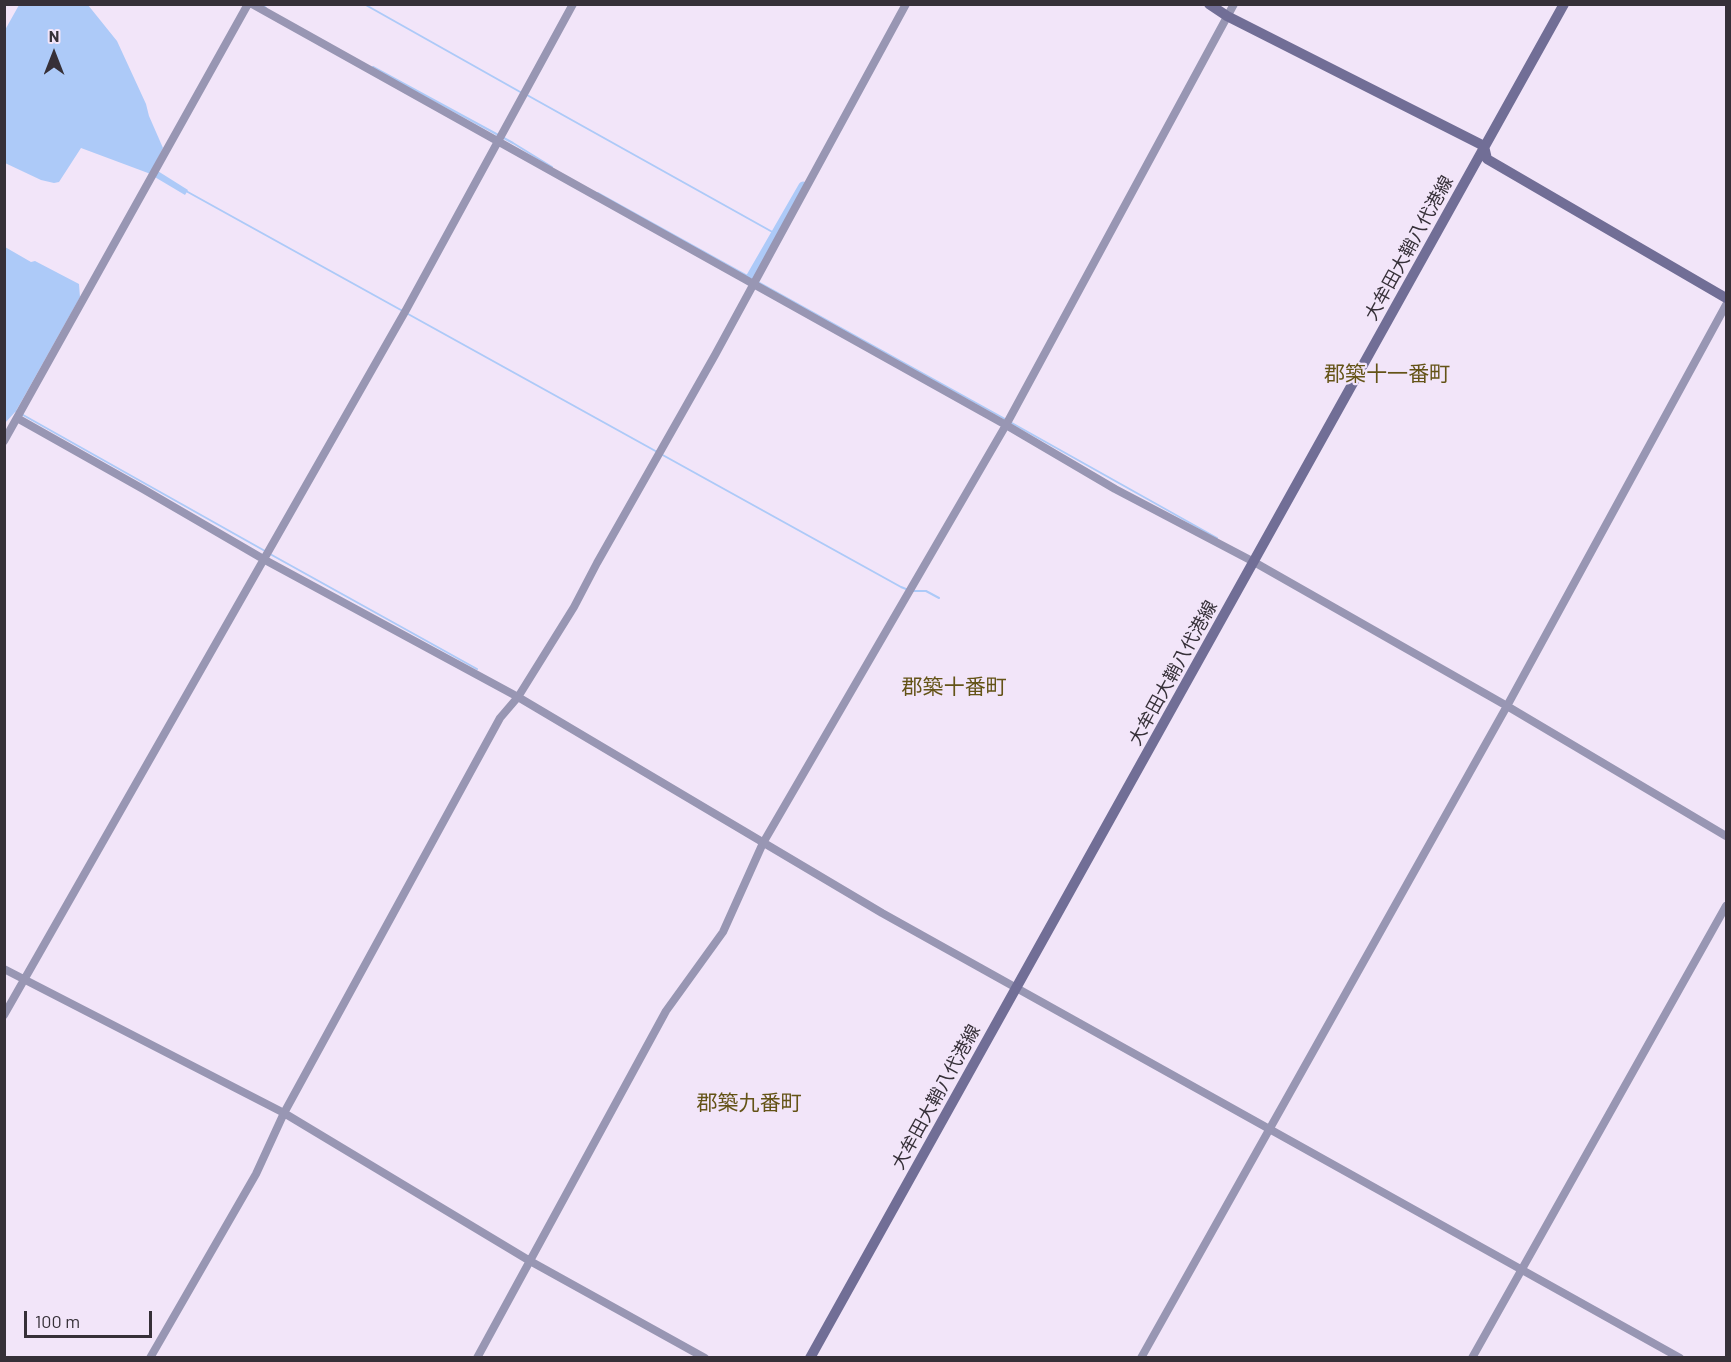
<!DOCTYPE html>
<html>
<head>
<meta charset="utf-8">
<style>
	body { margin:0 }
	#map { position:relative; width:1731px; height:1362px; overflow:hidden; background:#f2e5f9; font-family:Barlow,sans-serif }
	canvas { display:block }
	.frame { position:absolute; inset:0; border:6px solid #363038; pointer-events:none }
	.north { position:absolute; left:24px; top:24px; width:60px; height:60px; -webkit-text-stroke:4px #f2e5f9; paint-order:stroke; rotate:0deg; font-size:16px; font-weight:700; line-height:24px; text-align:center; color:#363038 }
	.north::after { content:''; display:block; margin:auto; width:21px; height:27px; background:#363038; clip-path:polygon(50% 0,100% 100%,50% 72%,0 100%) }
	.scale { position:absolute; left:24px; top:1311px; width:128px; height:27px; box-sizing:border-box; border:3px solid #363038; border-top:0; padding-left:8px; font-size:18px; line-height:21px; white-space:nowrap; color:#363038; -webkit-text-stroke:4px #f2e5f9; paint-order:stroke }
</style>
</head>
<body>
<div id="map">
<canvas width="1731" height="1362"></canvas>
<div class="frame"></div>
<div class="north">N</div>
<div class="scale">100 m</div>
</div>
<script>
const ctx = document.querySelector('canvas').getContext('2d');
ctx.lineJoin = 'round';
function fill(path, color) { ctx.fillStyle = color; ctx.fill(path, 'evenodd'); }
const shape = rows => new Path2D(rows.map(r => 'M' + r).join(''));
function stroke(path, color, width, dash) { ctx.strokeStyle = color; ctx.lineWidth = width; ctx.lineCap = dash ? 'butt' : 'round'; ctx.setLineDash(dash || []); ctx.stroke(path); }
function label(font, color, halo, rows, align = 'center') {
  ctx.font = font + ' Barlow,"Noto Sans JP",sans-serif'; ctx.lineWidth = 4.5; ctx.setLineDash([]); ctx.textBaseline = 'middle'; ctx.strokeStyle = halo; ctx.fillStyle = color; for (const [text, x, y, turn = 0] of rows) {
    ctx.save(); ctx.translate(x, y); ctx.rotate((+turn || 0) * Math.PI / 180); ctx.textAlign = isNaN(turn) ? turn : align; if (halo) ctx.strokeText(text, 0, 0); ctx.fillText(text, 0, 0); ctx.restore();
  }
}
fill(shape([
	[19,5,88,5,117,41,146,104,149,116,163,148,153,168,188,190,185,195,148,173,81,148,59,182,54,183,41,180,5,163,5,30],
	[5,247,31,262,35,261,79,284,80,297,16,411,5,423]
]), '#adcaf8');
stroke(shape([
	[261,4,266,8],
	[364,4,522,93],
	[373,67,513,143,552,167],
	[527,95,776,234],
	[186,191,901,587,911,591,926,591,939,598],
	[598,193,753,279],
	[758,282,1005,419],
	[16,411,265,551],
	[1010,422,1217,538],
	[270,554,477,669]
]), '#adcaf8', 2);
stroke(shape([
	[750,278,803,186]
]), '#adcaf8', 9);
stroke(shape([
	[252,4,1006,425,1115,489,1254,562,1507,706,1726,836],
	[17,418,143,489,265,560,518,697,882,913,1680,1358],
	[4,441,248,4],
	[4,969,284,1113,530,1261,705,1358],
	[4,1015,406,310,573,4],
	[150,1358,256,1174,284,1113,500,718,518,697,574,607,597,563,715,355,906,4],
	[477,1358,666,1011,723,932,763,843,1006,425,1234,4],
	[1141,1358,1507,706,1726,305],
	[1472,1358,1726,906]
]), '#9896b3', 8);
stroke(shape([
	[1209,4,1227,16,1484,146],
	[1484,146,1487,159,1726,298],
	[810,1358,1564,4]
]), '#716e96', 10);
label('18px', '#363038', '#f2e5f9', [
	["大牟田大鞘八代港線",1409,248,-61],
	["大牟田大鞘八代港線",1173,673,-61],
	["大牟田大鞘八代港線",936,1097,-61]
]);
label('21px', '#645317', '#f2e5f9', [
	["郡築十一番町",1387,374],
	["郡築十番町",954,687],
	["郡築九番町",749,1103]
]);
</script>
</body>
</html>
